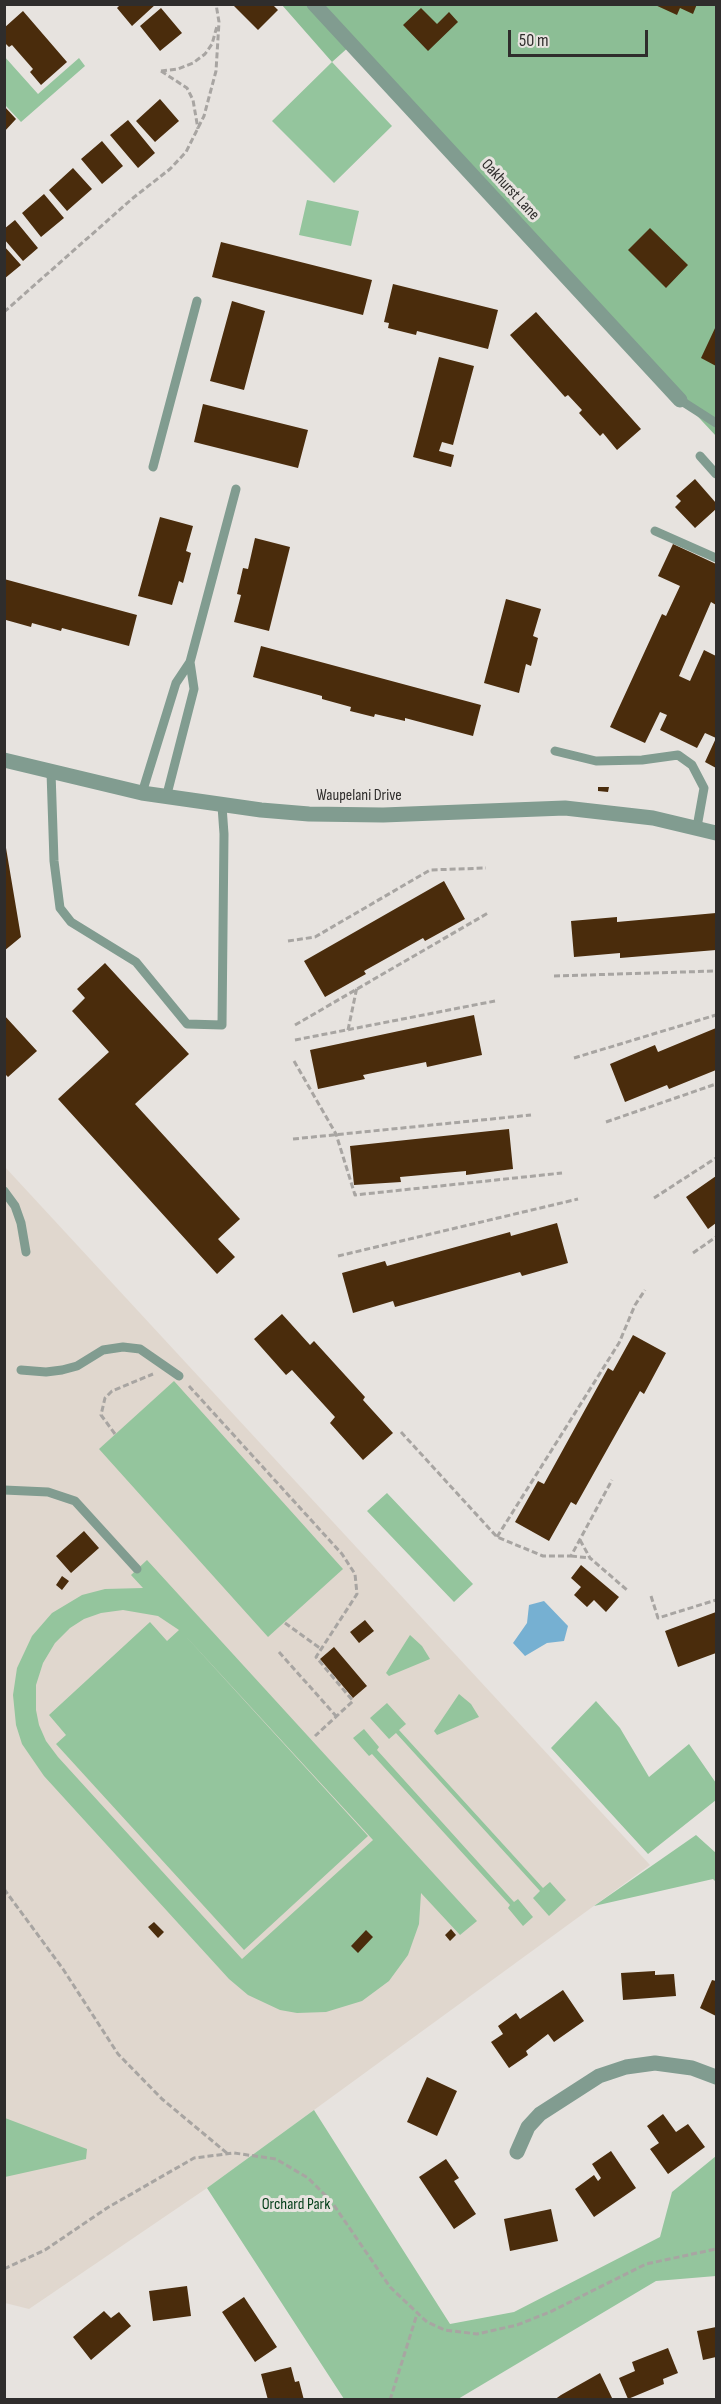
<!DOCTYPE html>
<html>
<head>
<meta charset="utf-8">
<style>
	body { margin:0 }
	#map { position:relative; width:721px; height:2404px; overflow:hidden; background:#e7e3df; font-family:"Sofia Sans Condensed",sans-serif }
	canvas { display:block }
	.frame { position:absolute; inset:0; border:6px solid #2f2d2c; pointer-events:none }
	.scale { position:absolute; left:508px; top:30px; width:140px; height:27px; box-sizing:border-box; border:3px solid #2f2d2c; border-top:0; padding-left:8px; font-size:18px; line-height:21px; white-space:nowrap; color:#2f2d2c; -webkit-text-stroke:4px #e7e3df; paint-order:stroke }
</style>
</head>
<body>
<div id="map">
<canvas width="721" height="2404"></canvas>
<div class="frame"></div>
<div class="scale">50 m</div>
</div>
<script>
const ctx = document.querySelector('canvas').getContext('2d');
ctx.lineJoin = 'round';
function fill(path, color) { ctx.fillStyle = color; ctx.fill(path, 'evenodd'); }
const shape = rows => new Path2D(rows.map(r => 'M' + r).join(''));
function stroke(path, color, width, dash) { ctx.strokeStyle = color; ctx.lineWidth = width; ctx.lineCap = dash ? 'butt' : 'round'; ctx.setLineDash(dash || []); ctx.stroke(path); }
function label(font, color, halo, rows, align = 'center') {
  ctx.font = font + ' "Sofia Sans Condensed",sans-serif'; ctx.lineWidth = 6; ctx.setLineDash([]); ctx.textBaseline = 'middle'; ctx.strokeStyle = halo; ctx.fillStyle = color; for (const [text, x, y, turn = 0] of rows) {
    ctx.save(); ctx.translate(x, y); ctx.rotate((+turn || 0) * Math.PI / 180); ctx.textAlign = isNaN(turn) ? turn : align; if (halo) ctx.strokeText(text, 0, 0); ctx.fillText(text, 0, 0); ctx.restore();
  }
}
fill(shape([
	[5,1167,650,1865,207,2188,29,2309,5,2303]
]), '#e0d7ce');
fill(shape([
	[4,56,38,94,79,58,85,66,21,122,5,105],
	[332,62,392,126,334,183,272,121],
	[307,200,359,211,351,246,299,235],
	[174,1381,343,1569,268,1637,99,1449],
	[387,1493,473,1584,454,1602,367,1511],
	[147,1560,477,1921,460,1935,421,1893,419,1924,408,1955,389,1981,362,2001,326,2012,297,2013,280,2010,248,1995,229,1979,44,1776,22,1744,16,1725,13,1695,17,1668,32,1636,52,1613,82,1595,105,1589,143,1588,131,1575],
	[123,1610,158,1616,179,1630,167,1641,150,1622,49,1715,66,1735,56,1744,244,1950,368,1836,180,1630,373,1840,242,1959,58,1757,46,1741,39,1725,36,1710,36,1685,43,1663,55,1643,70,1628,84,1619,101,1613],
	[410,1635,422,1646,430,1659,389,1676,386,1673],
	[459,1694,471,1704,479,1717,437,1735,434,1731],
	[596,1701,620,1728,649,1777,689,1744,716,1783,716,1800,648,1854,551,1748],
	[387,1703,406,1724,399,1730,543,1888,550,1882,566,1900,549,1916,533,1898,540,1891,396,1733,389,1739,370,1718],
	[364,1729,379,1747,377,1750,514,1902,518,1899,533,1917,523,1926,508,1908,510,1905,372,1754,369,1756,353,1738],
	[696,1835,716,1853,716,1882,713,1879,594,1906],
	[314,2110,450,2324,514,2312,660,2237,672,2192,716,2156,716,2276,656,2281,458,2399,344,2399,207,2188],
	[5,2118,87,2149,86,2159,5,2177]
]), '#94c59d');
fill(shape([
	[282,5,716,5,716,436,351,45,332,62]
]), '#8cbe95');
fill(shape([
	[544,1601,568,1626,564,1641,547,1643,525,1656,513,1643,527,1623,529,1605]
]), '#76b0d2');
fill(shape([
	[121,4,156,4,132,26,117,8],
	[232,4,272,4,278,10,258,30],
	[653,4,697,4,693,14,680,8,677,15],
	[161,8,182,33,160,51,140,26],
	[421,8,437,24,449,12,458,22,428,51,403,25],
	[23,11,67,62,41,85,30,72,33,69,12,45,9,47,4,42,4,28],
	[160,99,179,121,155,142,136,121],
	[4,106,16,119,4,132],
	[128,120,155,153,138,168,110,135],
	[102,141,123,166,102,184,81,159],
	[73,168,92,189,67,211,49,190],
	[44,194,64,218,41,237,22,213],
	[15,220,38,248,23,261,4,239,4,229],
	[650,228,688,265,666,288,628,250],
	[221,242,372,280,363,315,212,277],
	[4,246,21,265,4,279],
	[393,284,498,310,488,349,417,331,416,335,388,328,389,323,384,322],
	[232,301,265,311,244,390,210,381],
	[536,312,641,429,617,450,603,433,600,436,579,413,582,410,568,395,565,397,510,335],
	[716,326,716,366,701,358],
	[439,357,474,366,453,445,442,442,439,451,454,455,451,467,413,457],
	[203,404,308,430,298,468,194,442],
	[695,479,716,503,716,509,695,528,675,507,681,501,676,496],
	[160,517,193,526,186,551,191,553,183,583,179,581,172,605,138,596],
	[255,538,290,547,269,631,234,622,241,595,237,594,243,568,248,569],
	[673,544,716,564,716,605,711,602,679,676,690,681,704,650,716,656,716,768,705,762,716,738,705,733,697,748,660,730,667,715,660,712,645,743,610,727,662,614,666,616,680,586,658,576],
	[4,579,137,615,129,646,62,628,61,631,32,623,31,627,6,620],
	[506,599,541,609,533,636,538,638,531,666,526,664,519,693,484,683],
	[261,646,481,705,473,736,405,718,405,721,375,714,374,717,350,711,351,707,322,699,322,696,253,677],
	[598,787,609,787,608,792,598,791],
	[4,836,21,937,4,951],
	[444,881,465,919,425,941,423,938,364,971,366,974,325,997,304,961],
	[716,913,716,950,620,958,620,953,574,957,571,921,617,917,617,922],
	[105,963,189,1054,135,1104,240,1219,218,1239,235,1257,217,1274,58,1099,109,1052,72,1011,85,998,77,989],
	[4,1015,37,1051,8,1077,4,1073],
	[474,1015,482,1055,427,1067,426,1062,363,1075,365,1079,318,1089,310,1050],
	[716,1028,716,1070,669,1089,667,1085,625,1102,610,1064,655,1045,658,1052],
	[509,1129,513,1169,466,1175,466,1171,400,1177,401,1182,354,1185,350,1146],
	[716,1176,716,1223,708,1229,686,1197],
	[557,1223,568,1263,522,1276,520,1272,395,1307,393,1301,353,1313,342,1273,385,1261,387,1266,510,1232,511,1236],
	[282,1314,310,1345,314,1341,365,1397,363,1400,393,1433,363,1460,330,1423,335,1417,292,1370,286,1375,254,1339],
	[633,1335,666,1353,644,1394,640,1391,576,1505,571,1502,549,1541,515,1522,538,1481,544,1484,608,1368,613,1371],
	[84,1531,99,1548,71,1573,56,1556],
	[581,1565,619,1597,606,1612,594,1600,587,1607,574,1595,581,1587,571,1578],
	[62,1576,69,1581,62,1590,56,1585],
	[716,1612,716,1653,678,1667,665,1631],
	[365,1620,374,1631,359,1643,350,1632],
	[334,1647,367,1686,353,1698,320,1659],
	[154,1922,164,1932,158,1938,148,1927],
	[451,1929,456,1935,450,1941,445,1935],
	[366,1930,373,1937,358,1953,351,1946],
	[655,1971,655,1975,674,1974,676,1996,623,2000,621,1973],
	[712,1980,716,1981,716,2016,700,2008],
	[563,1990,584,2021,554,2042,548,2034,526,2051,528,2055,509,2068,491,2042,503,2034,498,2026,516,2013,520,2019],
	[427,2077,457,2091,437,2136,407,2122],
	[663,2114,676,2132,688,2124,705,2147,668,2174,650,2149,659,2143,647,2126],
	[611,2151,636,2188,594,2217,575,2189,594,2175,598,2181,601,2178,592,2164],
	[446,2159,459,2178,454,2181,476,2214,454,2229,419,2177],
	[551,2209,558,2241,510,2251,504,2219],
	[187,2286,191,2316,153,2321,149,2291],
	[244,2297,277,2347,255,2362,222,2312],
	[104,2311,111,2318,119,2312,131,2326,91,2360,73,2337],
	[716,2327,716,2357,703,2360,697,2331],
	[668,2348,678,2373,663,2379,664,2384,628,2399,619,2378,635,2371,632,2362],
	[291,2367,295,2382,299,2381,304,2400,268,2400,261,2374],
	[600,2373,613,2400,554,2400,561,2395]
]), '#4a2c0c');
stroke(shape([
	[161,71,178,69,193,63,205,54,212,44,217,26],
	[161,71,187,88,193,100,198,129],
	[4,312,133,198,170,169,186,152,204,116,216,71,219,22,216,4],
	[288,941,315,937,430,870,486,868],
	[554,976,716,971],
	[295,1025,488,913],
	[348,1030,357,987],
	[295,1040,495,1001],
	[574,1058,716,1015],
	[294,1061,336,1134,355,1195,562,1173],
	[606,1122,716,1084],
	[293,1139,531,1115],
	[654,1198,716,1158],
	[693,1253,716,1237],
	[338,1256,578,1199],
	[189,1386,342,1554,355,1574,357,1594,316,1657,353,1701,315,1736],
	[401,1432,497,1537,543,1556,571,1556,612,1480],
	[115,1434,101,1415,105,1398,112,1391,153,1374],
	[497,1537,619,1343,635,1305,645,1290],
	[580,1540,590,1558,627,1590],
	[571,1556,590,1558],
	[651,1596,658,1618,716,1600],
	[285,1623,321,1649],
	[279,1652,336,1716],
	[4,1889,63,1969,118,2054,162,2099,228,2154],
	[4,2269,45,2250,107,2208,194,2158,234,2153,276,2159,308,2178,331,2201,390,2287,427,2322,445,2330,477,2334,517,2325,550,2312,646,2264,716,2249],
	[390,2400,417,2314]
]), '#a8a5a2', 3, [6, 3]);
stroke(shape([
	[680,400,716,423],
	[700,456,716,474],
	[153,467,197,301],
	[655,531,716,558],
	[555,751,596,761,642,760,678,755,692,765,704,788,697,827],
	[51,772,54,861,60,908,71,922,136,962,187,1024,222,1025,224,834,222,806],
	[142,793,176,683,190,662,236,489],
	[166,798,194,689,190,662],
	[4,1191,15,1206,21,1223,26,1252],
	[21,1370,46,1372,62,1370,77,1366,103,1350,123,1347,140,1349,179,1376],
	[4,1490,48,1492,75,1501,137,1569]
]), '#819c90', 9);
stroke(shape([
	[314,4,680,400],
	[517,2152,528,2127,540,2114,599,2076,626,2067,655,2063,692,2068,716,2077]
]), '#819c90', 15);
stroke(shape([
	[4,760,142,793,261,810,309,814,383,815,565,808,653,818,716,833]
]), '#819c90', 15);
label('16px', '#2f2d2c', '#e7e3df', [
	["Oakhurst Lane",510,190,47],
	["Waupelani Drive",359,796]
]);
label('16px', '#003c16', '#e7e3df', [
	["Orchard Park",296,2205]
]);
</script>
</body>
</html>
